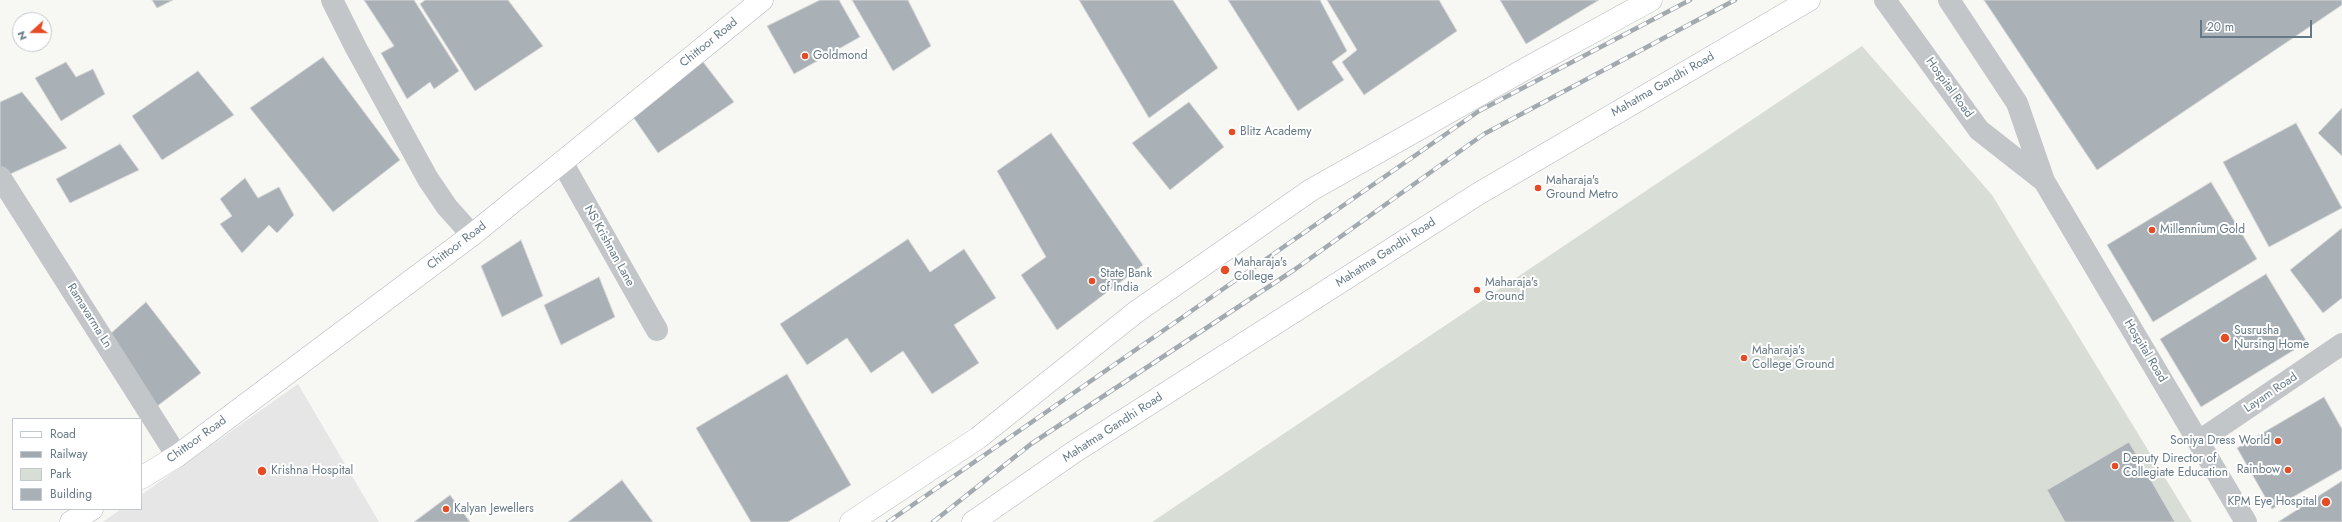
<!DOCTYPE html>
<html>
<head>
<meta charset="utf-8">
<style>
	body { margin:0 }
	#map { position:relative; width:2342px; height:522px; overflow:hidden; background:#f7f7f4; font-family:Jost,sans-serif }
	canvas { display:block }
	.legend { position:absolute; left:12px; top:418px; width:130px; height:92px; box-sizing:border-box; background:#fff; border:1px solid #c1c9ce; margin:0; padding:5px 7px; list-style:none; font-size:12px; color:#657885 }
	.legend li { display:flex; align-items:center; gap:8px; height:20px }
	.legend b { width:20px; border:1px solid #c1c9ce }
	.north { position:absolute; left:12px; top:12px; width:40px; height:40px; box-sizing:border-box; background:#fff; border:1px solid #c1c9ce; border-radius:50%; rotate:249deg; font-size:11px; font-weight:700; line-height:16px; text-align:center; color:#657885 }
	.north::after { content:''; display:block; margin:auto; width:14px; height:18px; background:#e54c25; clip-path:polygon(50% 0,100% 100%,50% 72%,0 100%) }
	.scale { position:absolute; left:2200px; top:20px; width:112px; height:18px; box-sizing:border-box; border:2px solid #657885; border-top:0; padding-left:5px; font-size:12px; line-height:14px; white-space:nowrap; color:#657885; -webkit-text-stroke:3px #fff; paint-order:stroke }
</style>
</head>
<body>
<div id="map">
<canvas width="2342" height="522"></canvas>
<ul class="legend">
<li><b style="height:5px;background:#fff"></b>Road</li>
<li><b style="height:5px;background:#a2aaaf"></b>Railway</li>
<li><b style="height:11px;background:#d8ded5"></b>Park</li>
<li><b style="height:11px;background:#a9b1b7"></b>Building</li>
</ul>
<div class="north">N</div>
<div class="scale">20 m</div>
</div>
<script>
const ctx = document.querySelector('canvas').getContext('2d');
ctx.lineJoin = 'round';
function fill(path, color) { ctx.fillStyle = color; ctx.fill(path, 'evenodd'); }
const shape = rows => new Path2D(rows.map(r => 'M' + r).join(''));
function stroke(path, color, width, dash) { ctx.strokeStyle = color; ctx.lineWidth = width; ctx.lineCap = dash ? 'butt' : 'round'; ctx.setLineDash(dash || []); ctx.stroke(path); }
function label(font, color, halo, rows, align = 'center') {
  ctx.font = font + ' Jost,sans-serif'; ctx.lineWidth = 4; ctx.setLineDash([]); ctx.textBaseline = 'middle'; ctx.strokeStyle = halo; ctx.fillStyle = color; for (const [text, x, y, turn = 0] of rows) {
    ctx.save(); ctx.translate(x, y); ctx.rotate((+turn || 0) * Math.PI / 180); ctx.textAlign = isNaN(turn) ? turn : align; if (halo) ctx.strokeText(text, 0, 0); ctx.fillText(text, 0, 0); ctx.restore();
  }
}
fill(shape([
	[298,384,379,522,103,522,121,509,141,509,141,495]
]), '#e5e6e5');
fill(shape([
	[1862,46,1992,195,2192,522,1152,522]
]), '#d8ded5');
const building = shape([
	[152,0,173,0,157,8,152,0],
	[364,0,414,0,459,71,434,89,430,82,407,99,381,53,394,46,364,0],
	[425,0,508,0,543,46,475,91,420,4,425,0],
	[820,0,839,0,860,37,794,74,767,26,820,0],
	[852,0,908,0,931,46,893,71,852,0],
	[1079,0,1173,0,1218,68,1149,118,1079,0],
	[1228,0,1320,0,1347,51,1332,62,1344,80,1298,111,1228,0],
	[1327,0,1439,0,1457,31,1364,95,1342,62,1357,50,1327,0],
	[1500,0,1599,0,1526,44,1500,0],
	[1984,0,2342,0,2342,5,2097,170,1984,0],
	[323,57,400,160,333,212,250,108,323,57],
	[700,58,734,102,658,153,631,114,700,58],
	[66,62,76,77,93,69,105,94,61,121,35,78,66,62],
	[198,71,234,115,162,160,132,116,198,71],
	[22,92,67,148,6,176,0,166,0,102,22,92],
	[1189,102,1224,147,1170,190,1132,143,1189,102],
	[2342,108,2342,156,2318,133,2342,108],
	[2296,123,2342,208,2269,247,2223,162,2296,123],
	[1051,133,1143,265,1057,330,1021,275,1046,257,997,171,1051,133],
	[120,144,139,170,70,203,56,179,120,144],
	[245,178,258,198,279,187,294,215,277,233,269,225,242,253,220,224,232,216,220,199,245,178],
	[2211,182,2257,259,2153,322,2107,245,2211,182],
	[2342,228,2342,298,2323,313,2290,270,2342,228],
	[908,239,930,272,964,249,996,298,954,325,979,363,932,394,903,351,871,373,847,338,807,365,780,324,908,239],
	[521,240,543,296,502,317,481,266,521,240],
	[2266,274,2307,342,2201,407,2160,339,2266,274],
	[599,277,615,317,561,345,544,305,599,277],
	[146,302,201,373,156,407,109,335,146,302],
	[787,374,851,485,788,522,751,522,696,428,787,374],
	[2324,397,2342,429,2342,469,2272,509,2237,448,2324,397],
	[2129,442,2175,522,2065,522,2047,490,2129,442],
	[622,480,653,522,568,522,622,480],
	[2342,481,2342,522,2278,522,2342,481],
	[450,495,470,522,414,522,450,495]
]);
fill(building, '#a9b1b7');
stroke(building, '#d8d8d6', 1);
const major = shape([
	[141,478,177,456,472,235,762,0],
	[71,522,92,509],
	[851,522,978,438,1136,312,1311,190,1527,68,1651,0],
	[973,522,1074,452,1478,194,1809,0]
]);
stroke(major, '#b5babd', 23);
stroke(shape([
	[332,0,356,48,428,179,447,207,472,235],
	[1885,0,1979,130,2044,181],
	[1949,0,2017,103,2044,181,2246,522],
	[562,162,657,330],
	[0,177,177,456],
	[2199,441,2342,344]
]), '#c2c6c9', 22);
stroke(major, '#fff', 22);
const rail = shape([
	[888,522,1479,111,1690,0],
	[933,522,1031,444,1294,270,1484,134,1735,0]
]);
stroke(rail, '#a2aaaf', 4.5);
stroke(rail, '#fff', 3, [9]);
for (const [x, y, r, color] of [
	[805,56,4,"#e54c25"],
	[1232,132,4,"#e54c25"],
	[1538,188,4,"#e54c25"],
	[2152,230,4,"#e54c25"],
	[1225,270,5,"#e54c25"],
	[1092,281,4,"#e54c25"],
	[1477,290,4,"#e54c25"],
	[2225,338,5,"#e54c25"],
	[1744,358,4,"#e54c25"],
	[2278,441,4,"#e54c25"],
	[2115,466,4,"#e54c25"],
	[2288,470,4,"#e54c25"],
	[262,471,5,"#e54c25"],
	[2326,502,5,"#e54c25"],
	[446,509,4,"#e54c25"]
]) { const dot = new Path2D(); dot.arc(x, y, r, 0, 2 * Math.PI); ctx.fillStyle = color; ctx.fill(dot); stroke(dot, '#fff', 1.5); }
label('12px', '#657885', '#fff', [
	["Chittoor Road",709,43,-39],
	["Mahatma Gandhi Road",1663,85,-30],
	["Hospital Road",1949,88,54],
	["Chittoor Road",457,246,-37],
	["NS Krishnan Lane",609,246,61],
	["Mahatma Gandhi Road",1386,253,-33],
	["Ramavarma Ln",89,316,58],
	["Hospital Road",2145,351,59],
	["Layam Road",2271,393,-34],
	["Mahatma Gandhi Road",1113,428,-33],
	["Chittoor Road",197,440,-36]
]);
label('12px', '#657885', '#fff', [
	["Goldmond",813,56],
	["Blitz Academy",1240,132],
	["Maharaja's",1546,181],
	["Ground Metro",1546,195],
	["Millennium Gold",2160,230],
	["Maharaja's",1234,263],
	["College",1234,277],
	["State Bank",1100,274],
	["of India",1100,288],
	["Maharaja's",1485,283],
	["Ground",1485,297],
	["Susrusha",2234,331],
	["Nursing Home",2234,345],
	["Maharaja's",1752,351],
	["College Ground",1752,365],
	["Soniya Dress World",2270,441,"right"],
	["Deputy Director of",2123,459],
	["Collegiate Education",2123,473],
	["Rainbow",2280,470,"right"],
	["Krishna Hospital",271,471],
	["KPM Eye Hospital",2317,502,"right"],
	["Kalyan Jewellers",454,509]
], 'left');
</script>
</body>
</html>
